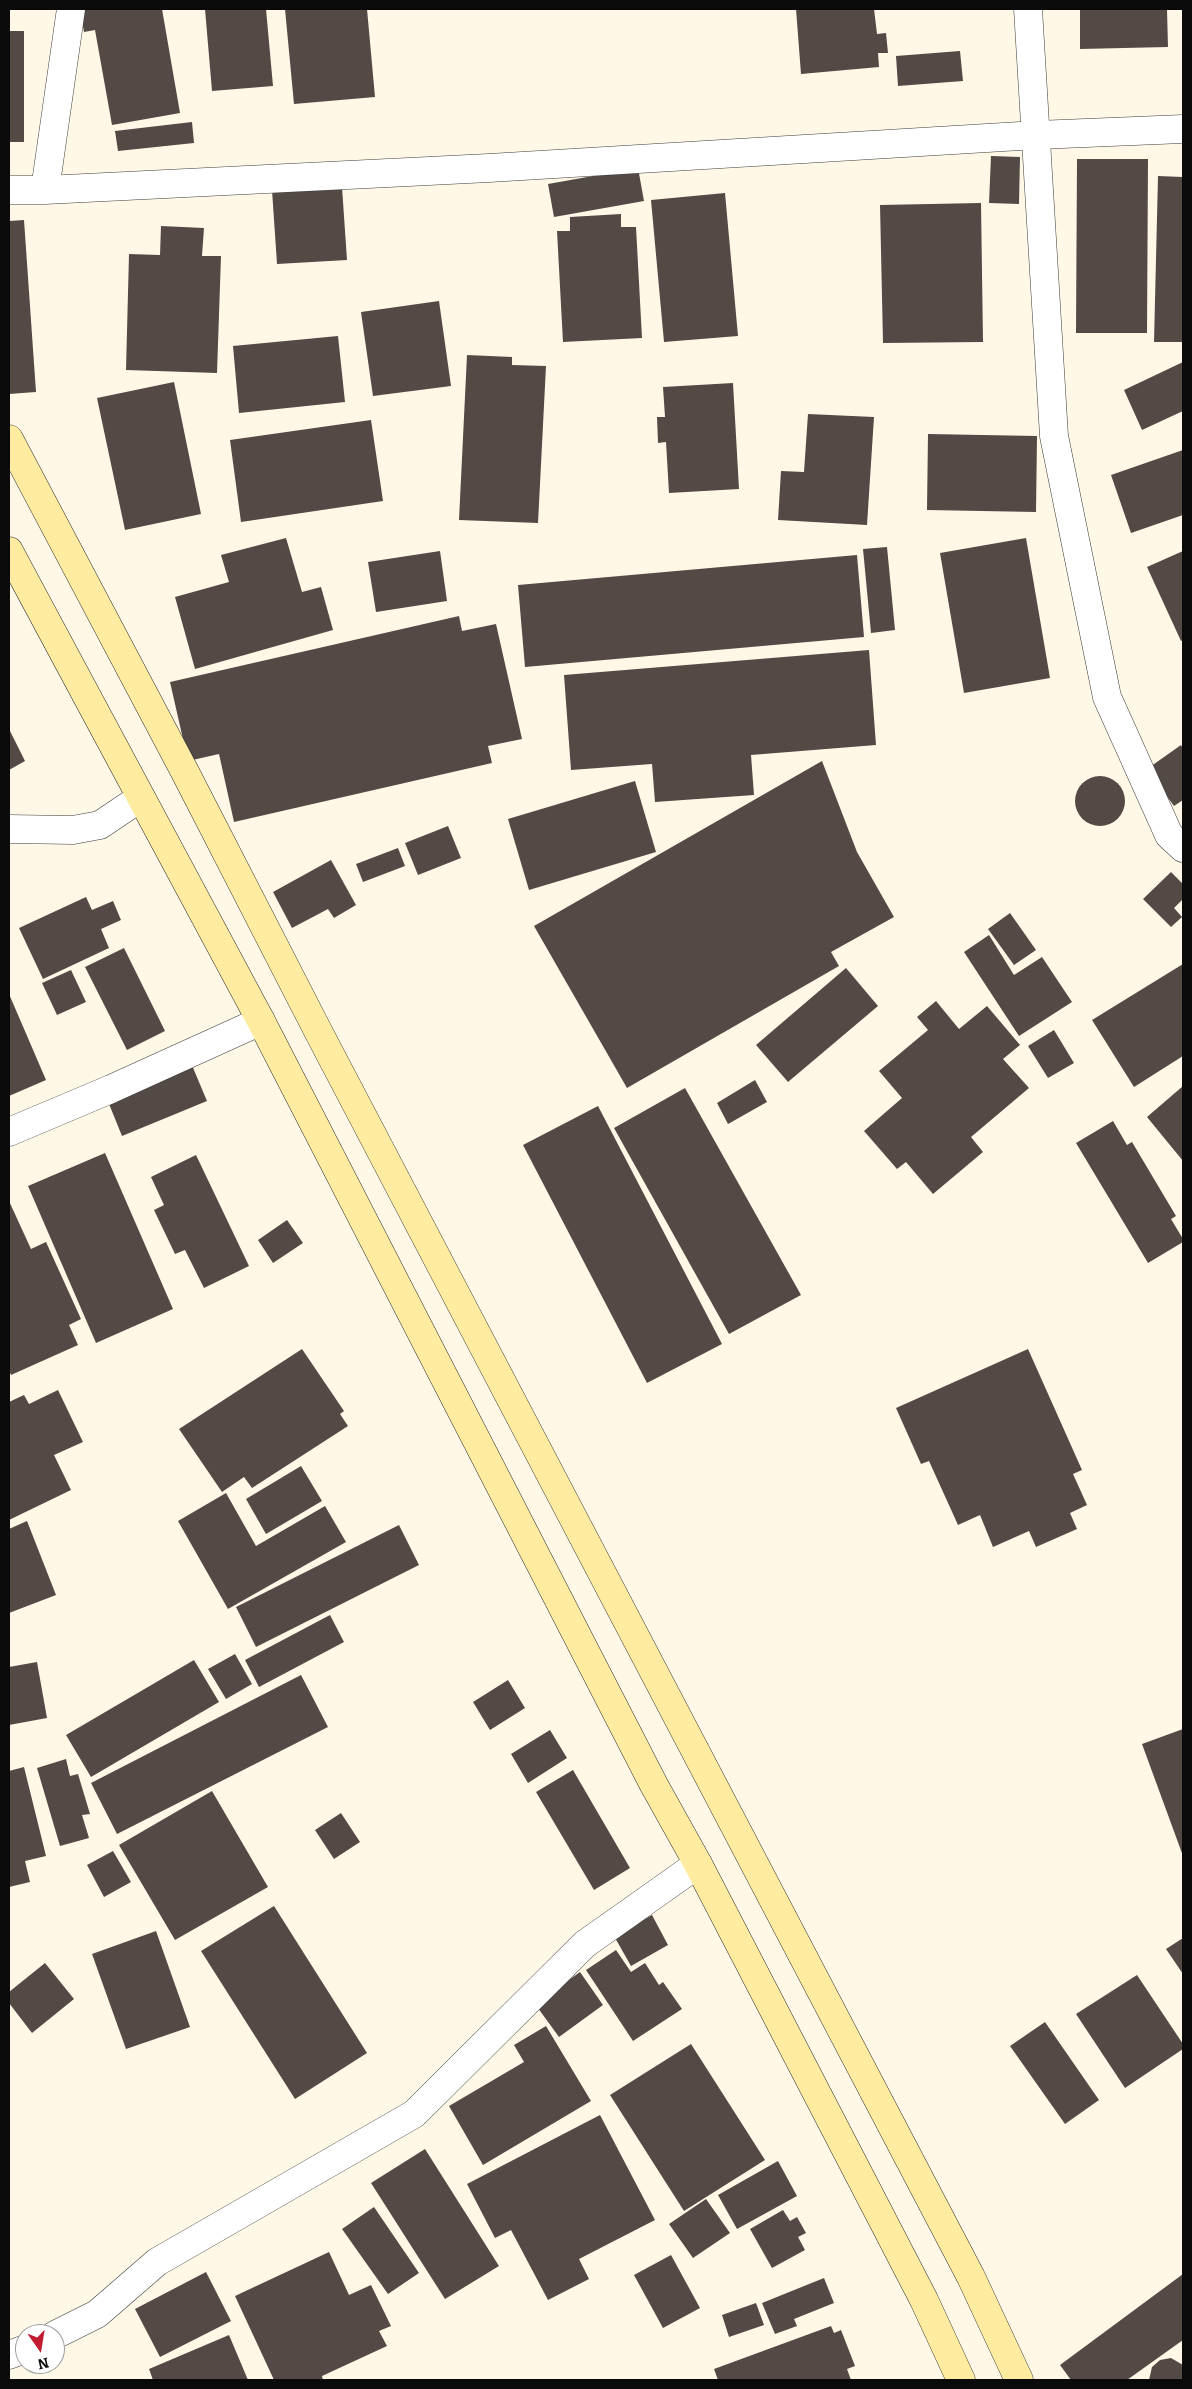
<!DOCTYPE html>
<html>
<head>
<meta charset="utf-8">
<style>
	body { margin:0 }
	#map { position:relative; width:1192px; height:2389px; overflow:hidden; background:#fff8e6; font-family:Bitter,serif }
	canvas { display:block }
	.frame { position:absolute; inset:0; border:10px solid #0a0a0a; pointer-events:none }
	.north { position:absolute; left:15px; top:2324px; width:50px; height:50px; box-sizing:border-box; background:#fff; border:1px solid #9d9d9d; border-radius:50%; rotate:167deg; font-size:14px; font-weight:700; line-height:20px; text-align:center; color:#0a0a0a }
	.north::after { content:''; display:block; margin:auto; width:18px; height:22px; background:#c11b31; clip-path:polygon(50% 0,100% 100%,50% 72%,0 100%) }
</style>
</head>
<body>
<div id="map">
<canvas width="1192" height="2389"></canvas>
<div class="frame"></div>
<div class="north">N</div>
</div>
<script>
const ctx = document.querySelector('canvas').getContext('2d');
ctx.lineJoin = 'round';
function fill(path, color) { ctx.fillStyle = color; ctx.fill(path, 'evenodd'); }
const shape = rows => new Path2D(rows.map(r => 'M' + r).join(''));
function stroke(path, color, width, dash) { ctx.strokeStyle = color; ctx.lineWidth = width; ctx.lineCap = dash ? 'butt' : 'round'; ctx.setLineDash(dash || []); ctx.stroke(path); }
fill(shape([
	[80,9,162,9,180,113,112,125,95,30,84,32],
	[205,9,266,9,273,86,212,91],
	[285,9,367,9,375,97,294,104],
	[796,9,874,9,877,34,886,33,888,53,878,53,879,67,801,74],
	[1080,9,1167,9,1168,47,1080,49],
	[9,31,24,31,24,142,9,142],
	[960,51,963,81,898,86,896,56],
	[192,122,194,143,118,151,115,131],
	[991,156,1020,157,1019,204,989,203],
	[1077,159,1148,159,1147,333,1076,333],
	[638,168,644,201,554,217,548,184],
	[1158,176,1183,177,1183,342,1154,342],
	[342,187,347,260,277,264,272,190],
	[725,193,738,336,664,342,651,200],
	[981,203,983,342,883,343,880,205],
	[621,214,621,227,636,227,642,338,563,342,557,231,570,231,570,217],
	[24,220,36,392,9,394,9,221],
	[161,226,204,228,202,256,221,256,217,373,126,370,129,254,160,255],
	[439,301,451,386,373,396,361,312],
	[338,336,345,402,239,413,233,346],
	[467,355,512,357,512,365,546,366,538,523,459,520],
	[1183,362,1183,411,1142,430,1124,390],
	[174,382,201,514,125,530,97,398],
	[733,383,739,489,669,493,666,442,658,443,657,417,665,417,663,387],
	[808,414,874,417,867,525,778,520,781,471,804,472],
	[371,420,383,501,241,522,230,440],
	[928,434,1037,436,1036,512,927,510],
	[1183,450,1183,515,1131,533,1111,475],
	[286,538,302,592,321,587,333,630,195,669,175,597,229,582,221,555],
	[1026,538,1050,678,964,693,940,553],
	[887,547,895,630,871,633,863,549],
	[440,551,447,601,376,612,368,562],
	[1183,551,1183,640,1181,641,1147,567],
	[857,555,864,637,525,667,518,585],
	[459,616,462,631,496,624,522,739,488,746,492,763,234,822,219,754,188,761,170,682],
	[869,650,876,745,751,755,754,795,655,802,652,764,571,770,564,675],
	[9,729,25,761,9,770],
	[1181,745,1183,749,1183,800,1174,806,1147,769],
	[822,761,857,852,894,917,831,952,839,966,627,1088,534,926],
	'1075 801a25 25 0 1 1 50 0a25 25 0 1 1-50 0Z',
	[635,781,656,852,529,890,508,819],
	[448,826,461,858,418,875,405,843],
	[398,848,405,866,363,882,356,864],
	[331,860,356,905,334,918,328,909,292,928,273,892],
	[1171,872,1183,884,1183,899,1174,908,1182,917,1171,927,1143,899],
	[86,897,92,910,113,901,121,920,101,929,109,948,43,979,19,928],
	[1010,913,1036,950,1014,965,988,929],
	[989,935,1014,975,1042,957,1072,1002,1019,1036,964,952],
	[124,948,165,1031,127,1050,85,967],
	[1183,964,1183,1056,1134,1087,1092,1020],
	[846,968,878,1006,788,1082,756,1045],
	[71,970,86,1002,57,1015,42,983],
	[9,994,46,1080,9,1096],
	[936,1001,959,1029,987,1006,1020,1045,1003,1059,1029,1088,971,1137,983,1152,933,1194,906,1162,897,1169,864,1131,902,1098,879,1071,928,1030,917,1017],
	[1054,1030,1074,1063,1048,1078,1028,1046],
	[191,1063,207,1101,122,1136,107,1099],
	[755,1080,767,1102,728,1124,717,1103],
	[1183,1086,1183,1161,1147,1117],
	[685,1088,801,1295,729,1334,614,1128],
	[598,1106,722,1344,647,1383,523,1145],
	[1113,1121,1127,1145,1132,1142,1176,1216,1171,1219,1183,1239,1183,1242,1148,1263,1076,1143],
	[105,1153,173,1309,96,1343,28,1186],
	[196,1155,249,1266,204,1288,185,1250,175,1254,154,1210,164,1205,151,1177],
	[9,1201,31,1249,46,1242,81,1319,69,1325,78,1345,11,1375,9,1370],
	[287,1220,303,1243,273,1263,258,1240],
	[302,1349,344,1411,340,1414,348,1426,252,1488,244,1477,222,1492,179,1429],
	[1028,1349,1082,1470,1073,1474,1087,1505,1070,1513,1077,1529,1036,1547,1029,1531,993,1547,980,1515,958,1525,929,1461,921,1464,896,1408],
	[58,1390,83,1442,54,1455,71,1490,9,1520,9,1402,24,1395,29,1404],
	[301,1466,322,1501,266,1534,246,1499],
	[226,1493,256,1546,325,1506,346,1542,228,1609,178,1521],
	[27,1521,56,1595,9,1613,9,1529],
	[399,1525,419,1565,256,1647,236,1607],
	[330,1615,344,1642,259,1687,245,1660],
	[235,1654,252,1684,226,1699,208,1669],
	[194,1660,219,1702,91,1777,66,1735],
	[37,1662,47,1718,9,1725,9,1667],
	[301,1675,328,1727,117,1834,91,1783],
	[508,1680,525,1708,490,1730,473,1702],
	[1183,1729,1183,1856,1142,1744],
	[550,1730,567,1758,528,1783,511,1754],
	[66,1759,70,1776,78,1774,90,1814,82,1815,89,1838,60,1846,37,1768],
	[24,1767,46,1856,25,1861,30,1882,9,1887,9,1771],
	[573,1770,630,1868,594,1890,536,1792],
	[212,1791,268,1887,175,1940,119,1845],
	[341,1813,360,1842,334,1859,315,1830],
	[113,1851,131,1882,104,1897,87,1865],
	[274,1906,367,2053,295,2099,201,1951],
	[652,1915,668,1945,631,1966,614,1936],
	[156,1931,190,2027,126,2049,92,1954],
	[1183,1938,1183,1974,1166,1949],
	[616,1950,631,1972,645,1963,659,1985,663,1982,682,2009,633,2041,586,1970],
	[45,1963,74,1999,32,2033,9,2003,9,1992],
	[580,1972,603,2005,559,2037,535,2004],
	[1137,1975,1183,2044,1183,2049,1125,2088,1076,2014],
	[1045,2022,1099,2100,1065,2124,1010,2046],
	[546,2026,591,2101,483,2165,449,2106,524,2062,514,2045],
	[691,2044,765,2160,684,2211,610,2095],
	[600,2115,655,2220,579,2259,589,2279,548,2300,511,2230,495,2238,467,2184],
	[425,2149,499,2266,445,2299,371,2183],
	[778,2161,797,2196,737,2229,718,2195],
	[706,2199,730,2233,693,2258,669,2224],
	[374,2207,419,2273,388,2294,342,2229],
	[783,2210,790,2221,797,2217,806,2233,798,2237,805,2250,772,2268,750,2229],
	[329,2252,349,2295,371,2285,391,2326,379,2331,387,2346,322,2376,323,2380,274,2380,235,2296],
	[671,2255,700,2308,663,2328,634,2275],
	[206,2272,231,2321,160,2357,135,2309],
	[1183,2274,1183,2340,1127,2380,1071,2380,1060,2365],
	[824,2278,834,2303,794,2319,797,2326,775,2334,762,2303],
	[756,2303,764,2325,729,2337,722,2315],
	[831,2326,834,2333,841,2330,855,2366,847,2369,851,2380,718,2380,714,2369],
	[229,2335,248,2380,153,2380,149,2369],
	[1171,2358,1183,2365,1183,2380,1149,2380,1152,2367,1160,2360]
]), '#534a46');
const street = shape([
	[1028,9,1054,436,1107,697,1169,835,1183,848],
	[9,190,45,190,489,168,1037,135,1183,129],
	[45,190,71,9],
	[9,829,73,830,100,825,140,798],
	[9,1132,111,1089,261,1021],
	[55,2335,97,2314,157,2262,414,2114,585,1944,698,1864],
	[9,2355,25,2349]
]);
const secondary = shape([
	[9,439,186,774,318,1031,971,2277,1019,2380],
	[9,551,261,1021,654,1785,698,1864,924,2300,961,2380]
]);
stroke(street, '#3d3d3d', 29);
stroke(secondary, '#2c2c2c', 29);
stroke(street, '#fff', 28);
stroke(secondary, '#ffeca1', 28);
</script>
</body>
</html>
